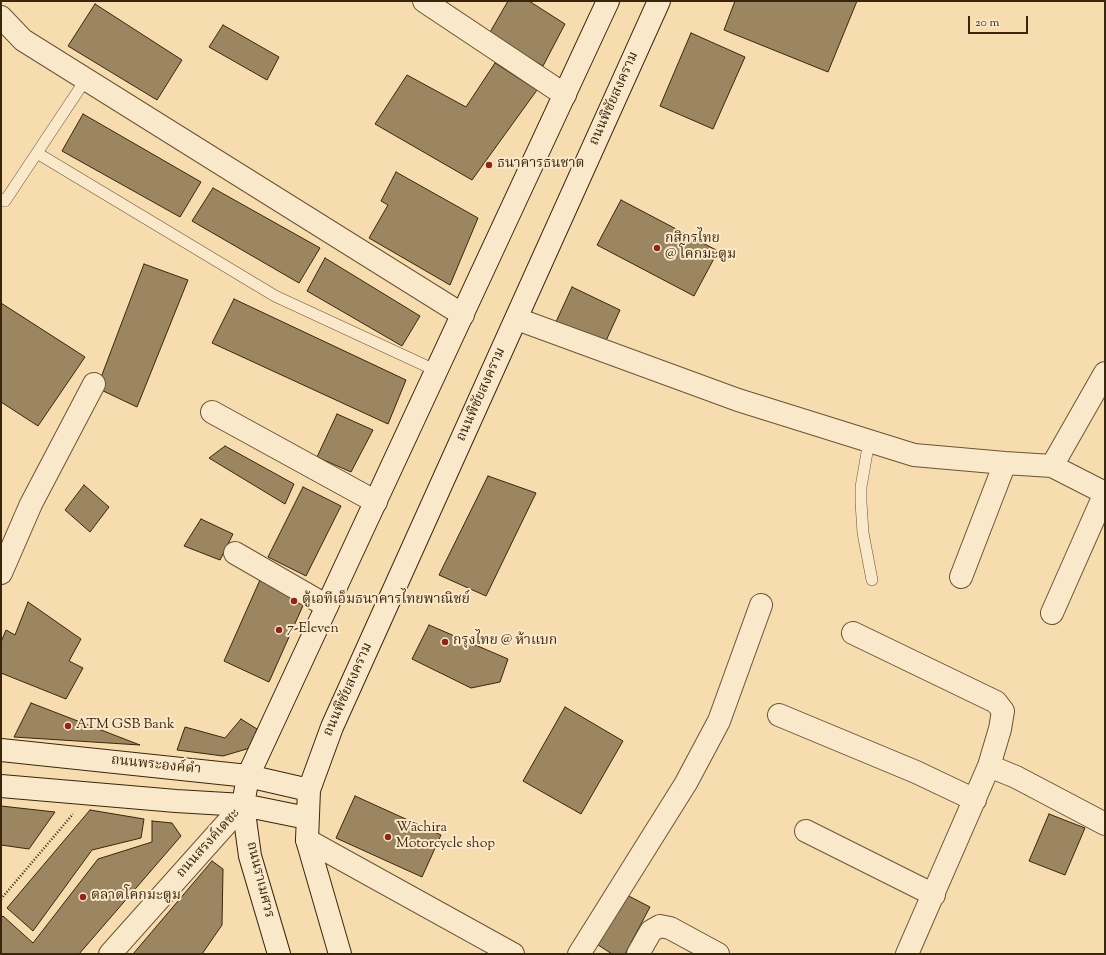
<!DOCTYPE html>
<html>
<head>
<meta charset="utf-8">
<style>
	body { margin:0 }
	#map { position:relative; width:1106px; height:955px; overflow:hidden; background:#f7dcaf; font-family:"Sorts Mill Goudy",serif }
	canvas { display:block }
	.frame { position:absolute; inset:0; border:2px solid #3a260c; pointer-events:none }
	.scale { position:absolute; left:968px; top:16px; width:60px; height:18px; box-sizing:border-box; border:2px solid #3a260c; border-top:0; padding-left:5px; font-size:12px; line-height:14px; white-space:nowrap; color:#3a260c; -webkit-text-stroke:3px #fae8cb; paint-order:stroke }
</style>
</head>
<body>
<div id="map">
<canvas width="1106" height="955"></canvas>
<div class="frame"></div>
<div class="scale">20 m</div>
</div>
<script>
const ctx = document.querySelector('canvas').getContext('2d');
ctx.lineJoin = 'round';
function fill(path, color) { ctx.fillStyle = color; ctx.fill(path, 'evenodd'); }
const shape = rows => new Path2D(rows.map(r => 'M' + r).join(''));
function stroke(path, color, width, dash) { ctx.strokeStyle = color; ctx.lineWidth = width; ctx.lineCap = dash ? 'butt' : 'round'; ctx.setLineDash(dash || []); ctx.stroke(path); }
function label(font, color, halo, rows, align = 'center') {
  ctx.font = font + ' "Sorts Mill Goudy","Noto Serif Thai",serif'; ctx.lineWidth = 4; ctx.setLineDash([]); ctx.textBaseline = 'middle'; ctx.strokeStyle = halo; ctx.fillStyle = color; for (const [text, x, y, turn = 0] of rows) {
    ctx.save(); ctx.translate(x, y); ctx.rotate((+turn || 0) * Math.PI / 180); ctx.textAlign = isNaN(turn) ? turn : align; if (halo) ctx.strokeText(text, 0, 0); ctx.fillText(text, 0, 0); ctx.restore();
  }
}
const building = shape([
	[508,1,529,1,565,24,543,66,489,34,508,1],
	[735,1,857,1,828,72,724,30,735,1],
	[95,4,182,60,157,100,68,46,95,4],
	[223,25,279,57,267,80,209,47,223,25],
	[691,33,745,57,713,129,660,106,691,33],
	[495,63,537,90,472,180,375,124,407,75,466,107,495,63],
	[83,114,201,182,180,217,62,151,83,114],
	[396,172,478,218,450,285,369,238,388,205,381,201,396,172],
	[213,188,320,248,299,283,192,221,213,188],
	[621,200,718,251,694,296,597,245,621,200],
	[325,258,420,316,402,346,307,291,325,258],
	[144,264,188,280,137,407,97,388,144,264],
	[572,287,620,310,605,343,555,324,572,287],
	[234,299,406,380,388,424,212,343,234,299],
	[1,303,85,357,38,426,1,402,1,303],
	[337,414,373,430,351,472,317,457,337,414],
	[225,446,294,484,285,504,209,458,225,446],
	[488,476,536,493,486,596,439,575,488,476],
	[84,485,109,507,90,532,65,510,84,485],
	[303,487,341,506,306,576,268,557,303,487],
	[201,519,233,534,220,560,184,546,201,519],
	[260,580,305,601,269,682,224,661,260,580],
	[28,602,81,639,69,661,83,668,66,699,1,673,1,642,6,630,15,635,28,602],
	[429,625,508,659,500,682,471,688,412,659,429,625],
	[31,703,140,745,14,737,31,703],
	[565,707,623,741,581,814,523,781,565,707],
	[241,719,257,729,250,748,223,756,177,750,185,727,225,738,241,719],
	[355,796,441,835,422,877,336,838,355,796],
	[1,806,55,812,29,849,1,845,1,806],
	[90,810,144,819,141,838,92,850,33,931,7,908,90,810],
	[1049,814,1085,828,1065,875,1029,861,1049,814],
	[152,821,172,823,181,836,79,954,1,954,1,918,3,916,33,943,98,859,152,842,152,821],
	[212,861,223,869,222,925,202,954,133,954,212,861],
	[621,892,650,907,625,954,612,954,592,941,621,892]
]);
fill(building, '#9c8561');
stroke(building, '#3a260c', 1);
const lane = shape([
	[37,153,275,296,437,371],
	[1,199,5,201,86,79],
	[869,441,861,487,861,502,863,533,872,580]
]);
const street = shape([
	[424,1,565,95],
	[1,17,23,40,463,315],
	[517,319,738,400,914,455,1005,463,1052,466,1105,493],
	[212,412,376,502],
	[1052,466,1105,373],
	[235,553,327,606],
	[1,573,31,504,94,384],
	[961,577,1005,463],
	[1052,613,1105,493],
	[853,633,996,702,1003,711,1000,729,989,766],
	[779,715,916,772,975,800],
	[806,831,934,895],
	[307,840,513,954],
	[110,954,243,805],
	[579,954,686,783,719,721,761,605],
	[638,954,651,931,660,926,670,928,718,954],
	[907,954,989,766,1016,777,1105,824]
]);
const secondary = shape([
	[1,750,248,776,309,790],
	[1,786,176,801,243,805,307,818],
	[279,954,250,856,243,805,248,776,608,1],
	[340,954,307,840,309,790,332,727,659,1]
]);
stroke(lane, '#695435', 12);
stroke(street, '#695435', 24);
stroke(secondary, '#3a260c', 24);
stroke(shape([
	[1,899,73,814]
]), '#3a260c', 2.5, [1, 2]);
stroke(lane, '#fae8cb', 11);
stroke(street, '#fae8cb', 22);
stroke(secondary, '#fae8cb', 22);
for (const [x, y, r, color] of [
	[489,165,4,"#8f2418"],
	[657,248,4,"#8f2418"],
	[294,601,4,"#8f2418"],
	[279,630,4,"#8f2418"],
	[445,642,4,"#8f2418"],
	[68,726,4,"#8f2418"],
	[388,837,4,"#8f2418"],
	[83,897,4,"#8f2418"]
]) { const dot = new Path2D(); dot.arc(x, y, r, 0, 2 * Math.PI); ctx.fillStyle = color; ctx.fill(dot); stroke(dot, '#fae8cb', 1.5); }
label('14px', '#3a260c', '#fae8cb', [
	["ถนนพิชัยสงคราม",615,99,-66],
	["ถนนพิชัยสงคราม",482,395,-66],
	["ถนนพิชัยสงคราม",349,690,-66],
	["ถนนพระองค์ดำ",156,766,6],
	["ถนนสรงค์เดชะ",209,844,-48],
	["ถนนราเมศวร",259,880,76]
]);
label('14px', '#3a260c', '#fae8cb', [
	["ธนาคารธนชาต",497,165],
	["กสิกรไทย",665,240],
	["@ โคกมะตูม",665,256],
	["ตู้เอทีเอ็มธนาคารไทยพาณิชย์",302,601],
	["7-Eleven",287,630],
	["กรุงไทย @ ห้าแบก",453,642],
	["ATM GSB Bank",76,726],
	["Wachira",396,829],
	["Motorcycle shop",396,845],
	["ตลาดโคกมะตูม",91,897]
], 'left');
</script>
</body>
</html>
